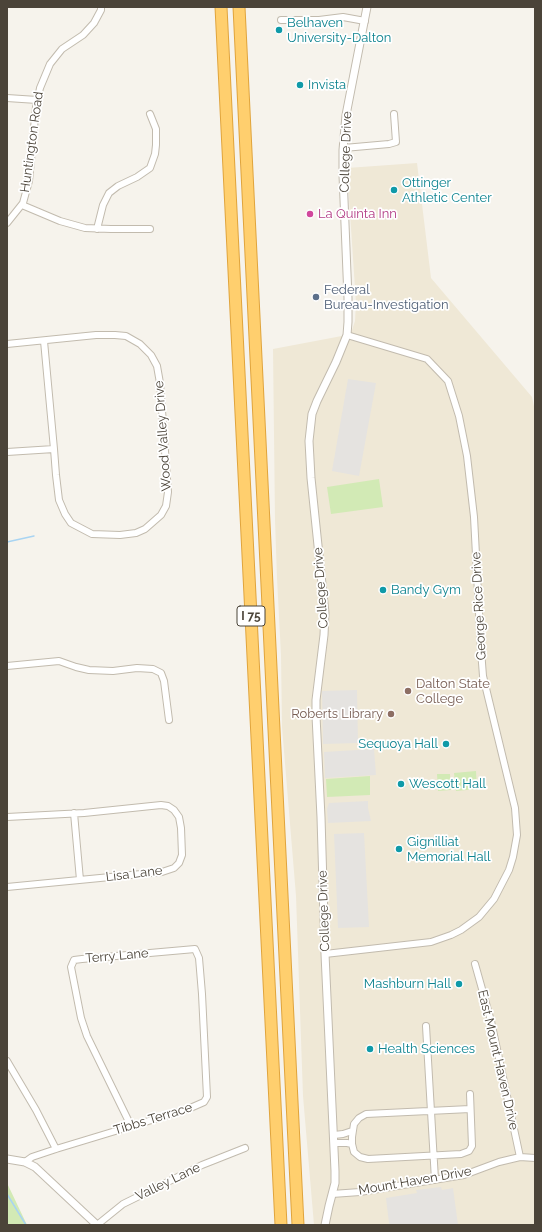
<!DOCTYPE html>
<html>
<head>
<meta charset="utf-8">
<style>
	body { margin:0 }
	#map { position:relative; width:542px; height:1232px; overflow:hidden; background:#f6f3ec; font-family:Raleway,sans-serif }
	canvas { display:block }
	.frame { position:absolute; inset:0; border:8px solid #4b4439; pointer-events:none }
</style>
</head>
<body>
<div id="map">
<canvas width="542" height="1232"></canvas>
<div class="frame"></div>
</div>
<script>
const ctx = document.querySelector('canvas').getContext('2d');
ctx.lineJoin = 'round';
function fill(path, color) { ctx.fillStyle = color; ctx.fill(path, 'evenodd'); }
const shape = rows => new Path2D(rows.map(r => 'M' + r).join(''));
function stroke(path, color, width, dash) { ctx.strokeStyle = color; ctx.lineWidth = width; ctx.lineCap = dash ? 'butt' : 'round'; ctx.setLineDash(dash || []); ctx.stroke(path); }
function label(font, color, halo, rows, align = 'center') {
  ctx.font = font + ' Raleway,sans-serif'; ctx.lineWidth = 3.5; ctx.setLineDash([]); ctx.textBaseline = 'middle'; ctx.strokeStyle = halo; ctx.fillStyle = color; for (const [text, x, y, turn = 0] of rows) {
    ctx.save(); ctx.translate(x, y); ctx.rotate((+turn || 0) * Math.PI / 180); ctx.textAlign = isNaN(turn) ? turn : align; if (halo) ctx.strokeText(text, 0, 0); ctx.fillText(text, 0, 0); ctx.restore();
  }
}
fill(shape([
	[417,163,431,278,532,397,535,411,535,1225,314,1225,303,1096,296,896,282,727,281,655,277,578,275,520,273,349,347,335,352,330,355,321,356,303,347,168]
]), '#efe8d6');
fill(shape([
	[379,479,383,507,331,514,327,487],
	[476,771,477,789,456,791,454,773],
	[437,774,450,774,451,790,438,791],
	[370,776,370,795,327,797,326,779],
	[7,1183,27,1225,7,1225]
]), '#d2eab5');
fill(shape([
	[348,379,376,383,359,476,332,471],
	[357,690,358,743,323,744,322,691],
	[374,749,376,775,325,778,324,752],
	[368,801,368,808,371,821,328,823,327,809,329,803],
	[364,833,369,927,338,928,334,834],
	[441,1187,442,1190,453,1188,458,1225,390,1225,389,1223,386,1198,417,1193,416,1190]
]), '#e5e3e0');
stroke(shape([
	[7,542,34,536],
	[7,1194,26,1225]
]), '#a9d4f2', 1.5);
const minor = shape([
	[281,20,319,20,343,17,365,21],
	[7,98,37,100],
	[344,148,389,144,396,142,394,114],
	[22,205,60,221,85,228,111,229,150,229],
	[7,223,23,203,29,181,36,107,40,88,50,64,62,49,83,35,94,23,101,10,101,7],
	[97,229,103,205,109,193,118,186,137,177,150,168,155,154,156,145,156,129,150,114],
	[7,344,96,335,115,335,126,336,140,344,151,355,157,366,160,383,168,492,166,506,161,515,145,529,136,533,120,535,92,534,71,523,65,514,59,500,56,475,54,449,44,341],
	[7,452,54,449],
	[7,666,59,661,76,667,89,670,113,671,137,668,153,669,161,673,164,681,169,720],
	[74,813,80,880],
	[7,817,84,813,161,805,168,806,174,810,179,817,181,828,182,855,179,863,174,868,162,872,7,887],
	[325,954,431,942,451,935,461,930,479,917,494,899,509,870,513,857,517,835,515,808,483,676,481,650,474,517,467,456,459,416,448,381,427,359,347,335],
	[475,964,491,1021,520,1157],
	[426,1026,435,1180],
	[7,1061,36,1110,56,1149],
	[470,1094,472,1146,469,1151,461,1154,368,1159,360,1157,354,1152,352,1144,352,1137,354,1124,359,1118,366,1114,470,1109],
	[334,1135,343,1134,352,1131],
	[334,1143,347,1143,352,1144],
	[25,1162,32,1157,56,1149,188,1109,204,1102,207,1097,202,994,199,958,195,949,82,959,74,960,71,967,81,1018,87,1036,131,1126],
	[332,1194,360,1192,464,1175,499,1162,520,1157,535,1158],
	[97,1225,123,1204,202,1165,245,1148]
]);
const tertiary = shape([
	[7,1159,25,1162,35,1167,97,1225],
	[325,1225,329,1206,335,1183,335,1171,325,954,321,817,316,716,316,700,324,635,325,613,311,478,309,441,312,414,317,401,336,362,347,335,348,322,348,298,343,175,343,150,346,115,367,7]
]);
const motorway = shape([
	[221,7,281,1225],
	[239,7,298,1225]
]);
stroke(minor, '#c2bbae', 8);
stroke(tertiary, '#c2bbae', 9);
stroke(motorway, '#e0a43c', 13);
stroke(minor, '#fff', 6);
stroke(tertiary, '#fff', 7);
stroke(motorway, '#ffcf6e', 11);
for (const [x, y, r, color] of [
	[279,30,4,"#0f9aa8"],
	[300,85,4,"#0f9aa8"],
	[394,190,4,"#0f9aa8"],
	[310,214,4,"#d1479c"],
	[316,297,4,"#5c6f8a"],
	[383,590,4,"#0f9aa8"],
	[408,691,4,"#8d6e63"],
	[391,714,4,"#8d6e63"],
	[446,744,4,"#0f9aa8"],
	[401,784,4,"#0f9aa8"],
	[399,849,4,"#0f9aa8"],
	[459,984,4,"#0f9aa8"],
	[370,1049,4,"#0f9aa8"]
]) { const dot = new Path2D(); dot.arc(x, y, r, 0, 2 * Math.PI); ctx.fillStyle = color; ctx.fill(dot); stroke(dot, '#fff', 1.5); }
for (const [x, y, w] of [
	[251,616,28]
]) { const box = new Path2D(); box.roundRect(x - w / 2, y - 10, w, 20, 3); ctx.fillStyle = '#fff'; ctx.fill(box); stroke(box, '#4b4439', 1); }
label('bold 12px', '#4b4439', null, [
	["I 75",251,616]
]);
label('13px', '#0d838f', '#fff', [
	["Belhaven",287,23],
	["University-Dalton",287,38],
	["Invista",308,85],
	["Ottinger",402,183],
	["Athletic Center",402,198],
	["Bandy Gym",391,590],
	["Sequoya Hall",438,744,"right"],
	["Wescott Hall",409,784],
	["Gignilliat",407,842],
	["Memorial Hall",407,857],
	["Mashburn Hall",451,984,"right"],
	["Health Sciences",378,1049]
], 'left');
label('13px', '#4b4439', '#fff', [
	["Huntington Road",32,142,-82],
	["College Drive",346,152,-88],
	["Wood Valley Drive",163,436,-94],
	["College Drive",321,588,-94],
	["George Rice Drive",479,606,-93],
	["Lisa Lane",134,874,-7],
	["College Drive",324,911,-92],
	["Terry Lane",117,956,-5],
	["East Mount Haven Drive",498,1060,77],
	["Tibbs Terrace",153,1119,-17],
	["Mount Haven Drive",415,1181,-10],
	["Valley Lane",168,1182,-26]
]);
label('13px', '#b23c85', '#fff', [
	["La Quinta Inn",318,214]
], 'left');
label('13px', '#4e5e75', '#fff', [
	["Federal",324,290],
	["Bureau-Investigation",324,305]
], 'left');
label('13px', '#785e54', '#fff', [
	["Dalton State",416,684],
	["College",416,699],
	["Roberts Library",383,714,"right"]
], 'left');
</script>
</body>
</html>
